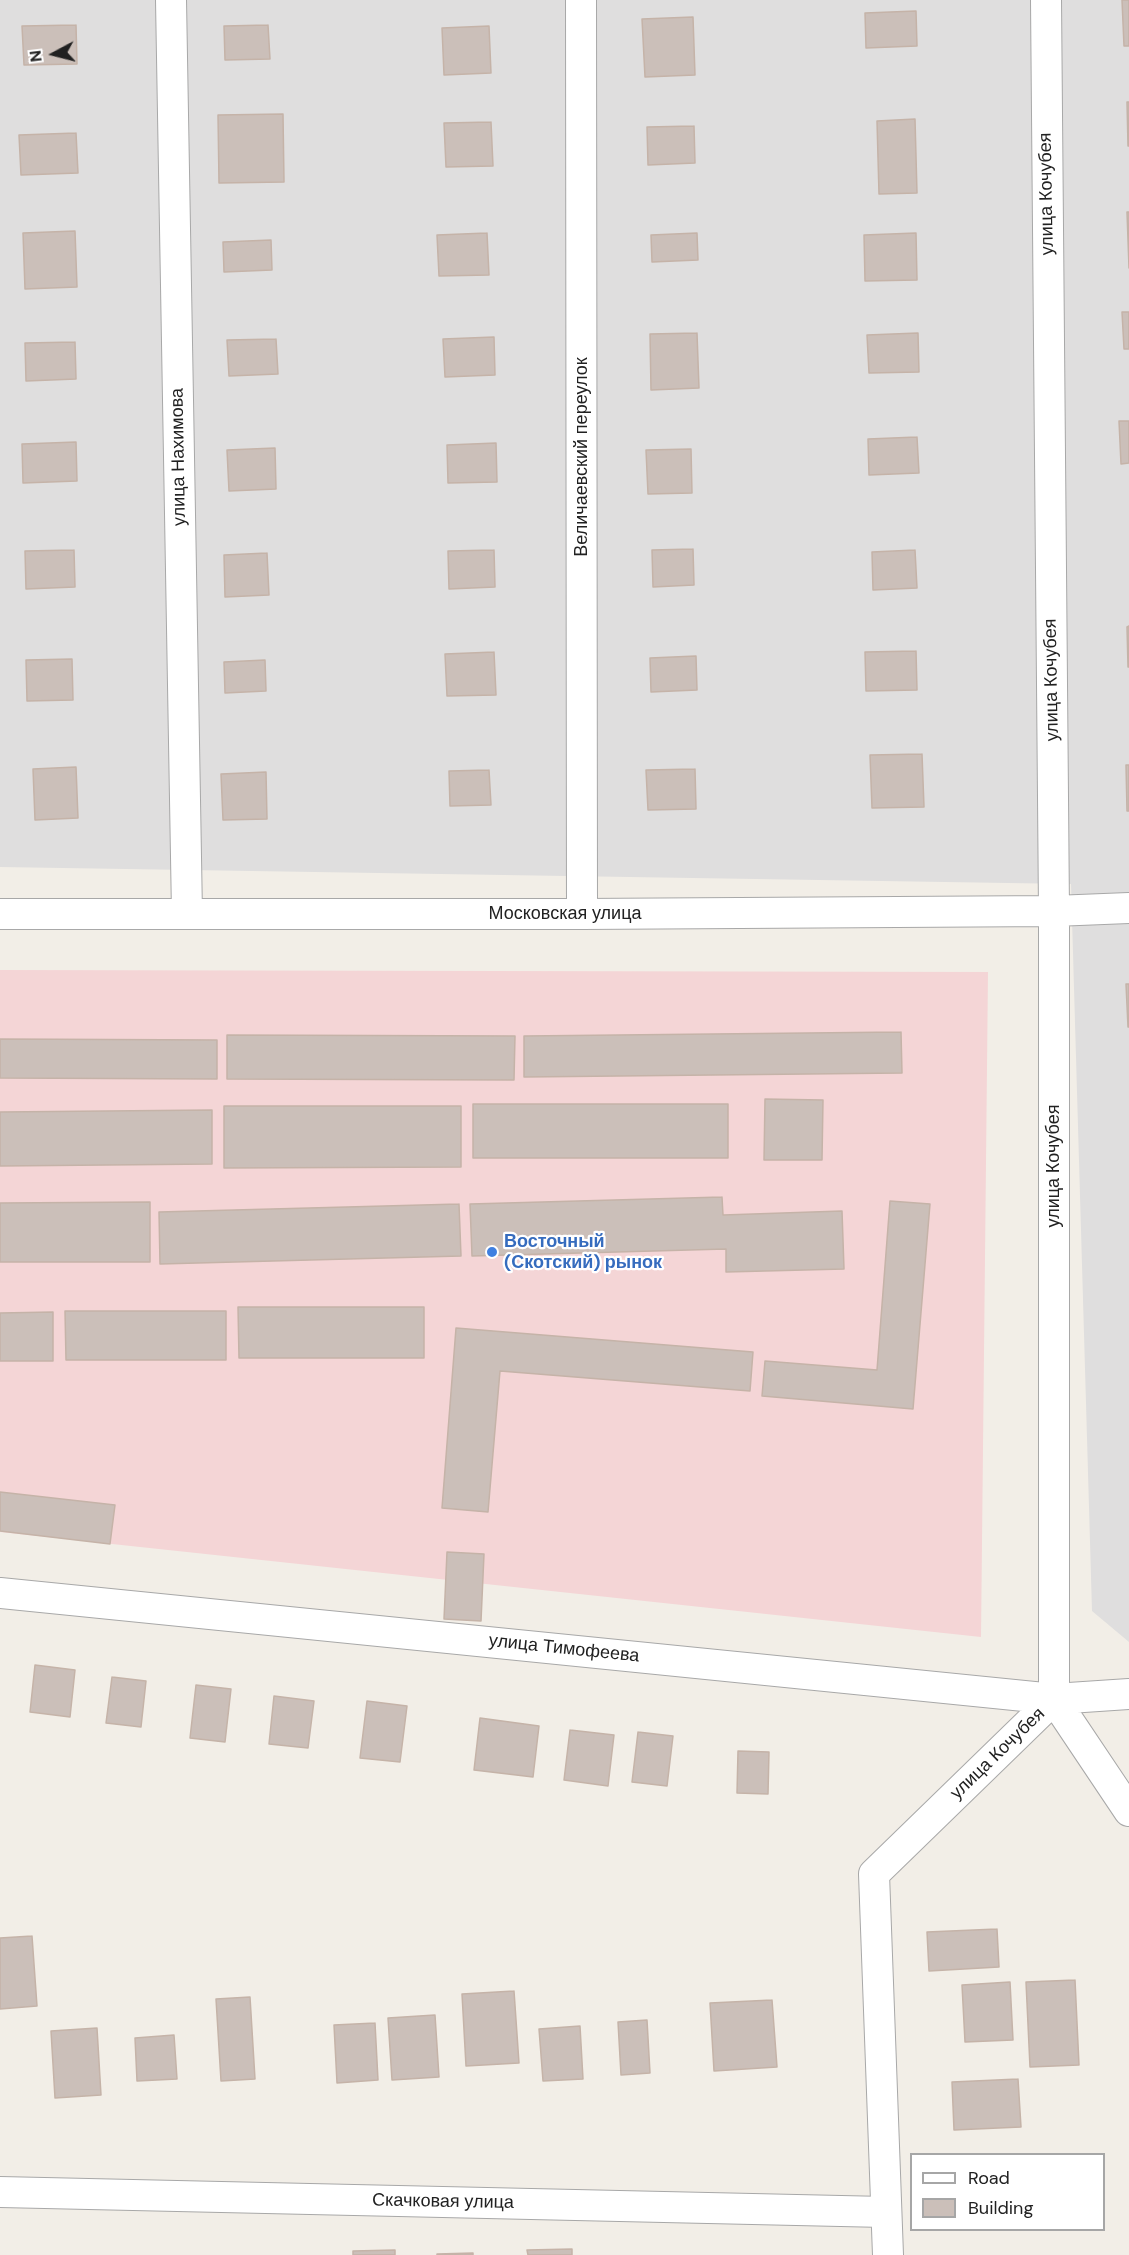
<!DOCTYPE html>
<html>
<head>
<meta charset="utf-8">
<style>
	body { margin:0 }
	#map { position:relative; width:1129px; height:2255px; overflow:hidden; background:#f2eee7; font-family:"DM Sans",sans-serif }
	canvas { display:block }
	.legend { position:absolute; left:910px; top:2153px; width:195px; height:78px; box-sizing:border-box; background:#fff; border:2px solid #a6a6a6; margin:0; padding:8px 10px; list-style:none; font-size:18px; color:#212121 }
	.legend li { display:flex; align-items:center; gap:12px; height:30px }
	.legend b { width:30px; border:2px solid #a6a6a6 }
	.north { position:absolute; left:24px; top:24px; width:60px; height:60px; -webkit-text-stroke:4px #fff; paint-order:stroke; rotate:263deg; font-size:16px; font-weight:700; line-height:24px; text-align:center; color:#212121 }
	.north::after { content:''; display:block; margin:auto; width:21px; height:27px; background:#212121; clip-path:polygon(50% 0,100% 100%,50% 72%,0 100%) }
</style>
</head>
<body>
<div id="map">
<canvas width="1129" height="2255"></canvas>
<ul class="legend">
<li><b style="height:8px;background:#fff"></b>Road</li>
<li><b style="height:16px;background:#cbbfb9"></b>Building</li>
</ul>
<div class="north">N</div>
</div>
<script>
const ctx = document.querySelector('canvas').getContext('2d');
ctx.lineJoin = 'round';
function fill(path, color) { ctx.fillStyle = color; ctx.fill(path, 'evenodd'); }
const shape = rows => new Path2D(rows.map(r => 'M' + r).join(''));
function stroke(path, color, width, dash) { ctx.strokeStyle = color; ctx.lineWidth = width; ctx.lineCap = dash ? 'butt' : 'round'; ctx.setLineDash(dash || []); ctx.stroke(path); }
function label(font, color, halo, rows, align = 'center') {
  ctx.font = font + ' "DM Sans",sans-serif'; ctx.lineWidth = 4.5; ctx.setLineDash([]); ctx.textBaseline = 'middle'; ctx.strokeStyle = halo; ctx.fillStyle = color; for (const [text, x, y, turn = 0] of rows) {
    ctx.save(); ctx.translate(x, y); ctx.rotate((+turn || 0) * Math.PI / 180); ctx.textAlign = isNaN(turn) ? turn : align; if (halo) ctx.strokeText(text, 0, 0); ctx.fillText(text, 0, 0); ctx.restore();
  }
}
fill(shape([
	[0,0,1129,0,1129,1642,1092,1611,1071,884,0,867]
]), '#dfdede');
fill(shape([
	[0,970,988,972,981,1637,0,1532]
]), '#f4d5d6');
const building = shape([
	[1122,0,1129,0,1129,46,1124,46,1122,0],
	[916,11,917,46,866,48,865,13,916,11],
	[693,17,695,75,645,77,642,19,693,17],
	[76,25,77,64,24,65,22,26,76,25],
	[268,25,270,59,225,60,224,26,268,25],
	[489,26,491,73,444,75,442,28,489,26],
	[1127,102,1129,102,1129,146,1128,146,1127,102],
	[283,114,284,182,219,183,218,115,283,114],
	[915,119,917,193,879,194,877,121,915,119],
	[491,122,493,166,446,167,444,123,491,122],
	[694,126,695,163,648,165,647,127,694,126],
	[76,133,78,173,21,175,19,135,76,133],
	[1127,212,1129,212,1129,268,1127,212],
	[75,231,77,287,25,289,23,233,75,231],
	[487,233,489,275,439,276,437,235,487,233],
	[697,233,698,260,652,262,651,235,697,233],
	[916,233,917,280,865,281,864,235,916,233],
	[271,240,272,270,224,272,223,242,271,240],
	[1122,312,1129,312,1129,349,1124,349,1122,312],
	[697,333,699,388,651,390,650,334,697,333],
	[918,333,919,372,869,373,867,335,918,333],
	[494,337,495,375,445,377,443,339,494,337],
	[276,339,278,374,229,376,227,340,276,339],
	[75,342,76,379,26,381,25,343,75,342],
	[1119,421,1129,421,1129,463,1121,464,1119,421],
	[917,437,919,473,869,475,868,439,917,437],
	[76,442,77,481,23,483,22,444,76,442],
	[496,443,497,482,448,483,447,445,496,443],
	[275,448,276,489,229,491,227,450,275,448],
	[691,449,692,493,648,494,646,450,691,449],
	[693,549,694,585,653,587,652,550,693,549],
	[74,550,75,587,26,589,25,551,74,550],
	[494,550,495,587,449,589,448,551,494,550],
	[915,550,917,588,873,590,872,552,915,550],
	[267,553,269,595,225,597,224,555,267,553],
	[1129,626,1129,667,1128,667,1127,627,1129,626],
	[916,651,917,690,866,691,865,652,916,651],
	[494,652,496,695,447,696,445,654,494,652],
	[696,656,697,690,651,692,650,658,696,656],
	[72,659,73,700,27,701,26,660,72,659],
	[265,660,266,691,225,693,224,662,265,660],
	[922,754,924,807,872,808,870,755,922,754],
	[1126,765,1129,765,1129,811,1127,811,1126,765],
	[76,767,78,818,35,820,33,769,76,767],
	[695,769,696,809,648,810,646,770,695,769],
	[489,770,491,805,450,806,449,771,489,770],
	[266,772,267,819,223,820,221,774,266,772],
	[1126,984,1129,984,1129,1027,1128,1027,1126,984],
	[901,1032,902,1073,524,1077,524,1036,901,1032],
	[227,1035,515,1036,514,1080,227,1079,227,1035],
	[0,1039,217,1040,217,1079,0,1078,0,1039],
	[765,1099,823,1100,822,1160,764,1160,765,1099],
	[473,1104,728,1104,728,1158,473,1158,473,1104],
	[224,1106,461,1106,461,1167,224,1168,224,1106],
	[212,1110,212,1164,0,1166,0,1112,212,1110],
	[722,1197,723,1215,842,1211,844,1269,726,1272,726,1249,472,1256,470,1204,722,1197],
	[890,1201,930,1204,913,1409,762,1396,765,1361,877,1370,890,1201],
	[150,1202,150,1262,0,1262,0,1203,150,1202],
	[459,1204,461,1256,160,1264,159,1212,459,1204],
	[238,1307,424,1307,424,1358,239,1358,238,1307],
	[65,1311,226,1311,226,1360,66,1360,65,1311],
	[53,1312,53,1361,0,1361,0,1313,53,1312],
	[456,1328,753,1352,750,1391,500,1371,488,1512,442,1508,456,1328],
	[0,1492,115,1505,110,1544,0,1531,0,1492],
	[447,1552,484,1554,481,1621,444,1619,447,1552],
	[35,1665,75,1670,70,1717,30,1712,35,1665],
	[112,1677,146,1681,141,1727,106,1723,112,1677],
	[196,1685,231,1689,225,1742,190,1738,196,1685],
	[274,1696,314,1701,308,1748,269,1744,274,1696],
	[367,1701,407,1706,400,1762,360,1758,367,1701],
	[480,1718,539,1726,533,1777,474,1770,480,1718],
	[570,1730,614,1735,608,1786,564,1780,570,1730],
	[638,1732,673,1736,667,1786,632,1782,638,1732],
	[738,1751,769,1752,768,1794,737,1793,738,1751],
	[997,1929,999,1967,929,1971,927,1932,997,1929],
	[32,1936,37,2006,0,2009,0,1938,32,1936],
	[1075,1980,1079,2065,1030,2067,1026,1982,1075,1980],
	[1010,1982,1013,2040,965,2042,962,1985,1010,1982],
	[514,1991,519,2063,466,2066,462,1994,514,1991],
	[250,1997,255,2079,221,2081,216,1999,250,1997],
	[772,2000,777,2067,714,2071,710,2003,772,2000],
	[435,2015,439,2077,392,2080,388,2018,435,2015],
	[647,2020,650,2073,621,2075,618,2022,647,2020],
	[375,2023,378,2080,337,2083,334,2025,375,2023],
	[580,2026,583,2079,543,2081,539,2029,580,2026],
	[97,2028,101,2095,55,2098,51,2031,97,2028],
	[174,2035,177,2079,137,2081,135,2038,174,2035],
	[1018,2079,1021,2127,954,2130,952,2082,1018,2079],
	[572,2249,572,2255,528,2255,527,2250,572,2249],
	[395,2250,395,2255,353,2255,353,2251,395,2250],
	[473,2253,473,2255,437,2255,437,2254,473,2253]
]);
fill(building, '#cbbfb9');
stroke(building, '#c5b3a8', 1.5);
const street = shape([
	[171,0,187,913],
	[581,0,582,914],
	[0,914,582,914,1054,911,1129,908],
	[0,1593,1054,1699,1129,1694],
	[1054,1699,1129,1811],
	[0,2192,885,2212],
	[888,2255,874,1874,1054,1699,1054,911,1046,0]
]);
stroke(street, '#a8a8a8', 32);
stroke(street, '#fff', 30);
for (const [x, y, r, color] of [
	[492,1252,6,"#3f7fe0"]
]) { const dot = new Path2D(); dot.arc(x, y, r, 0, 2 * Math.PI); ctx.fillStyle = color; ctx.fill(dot); stroke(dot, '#fff', 2); }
label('18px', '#212121', '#fff', [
	["улица Кочубея",1047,194,-91],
	["улица Нахимова",179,457,-91],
	["Величаевский переулок",582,457,-90],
	["улица Кочубея",1052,680,-91],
	["Московская улица",565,914],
	["улица Кочубея",1054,1166,-90],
	["улица Тимофеева",564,1649,6],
	["улица Кочубея",998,1754,-44],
	["Скачковая улица",443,2202,1]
]);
label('bold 18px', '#366cbe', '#fff', [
	["Восточный",504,1242],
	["(Скотский) рынок",504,1263]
], 'left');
</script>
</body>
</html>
